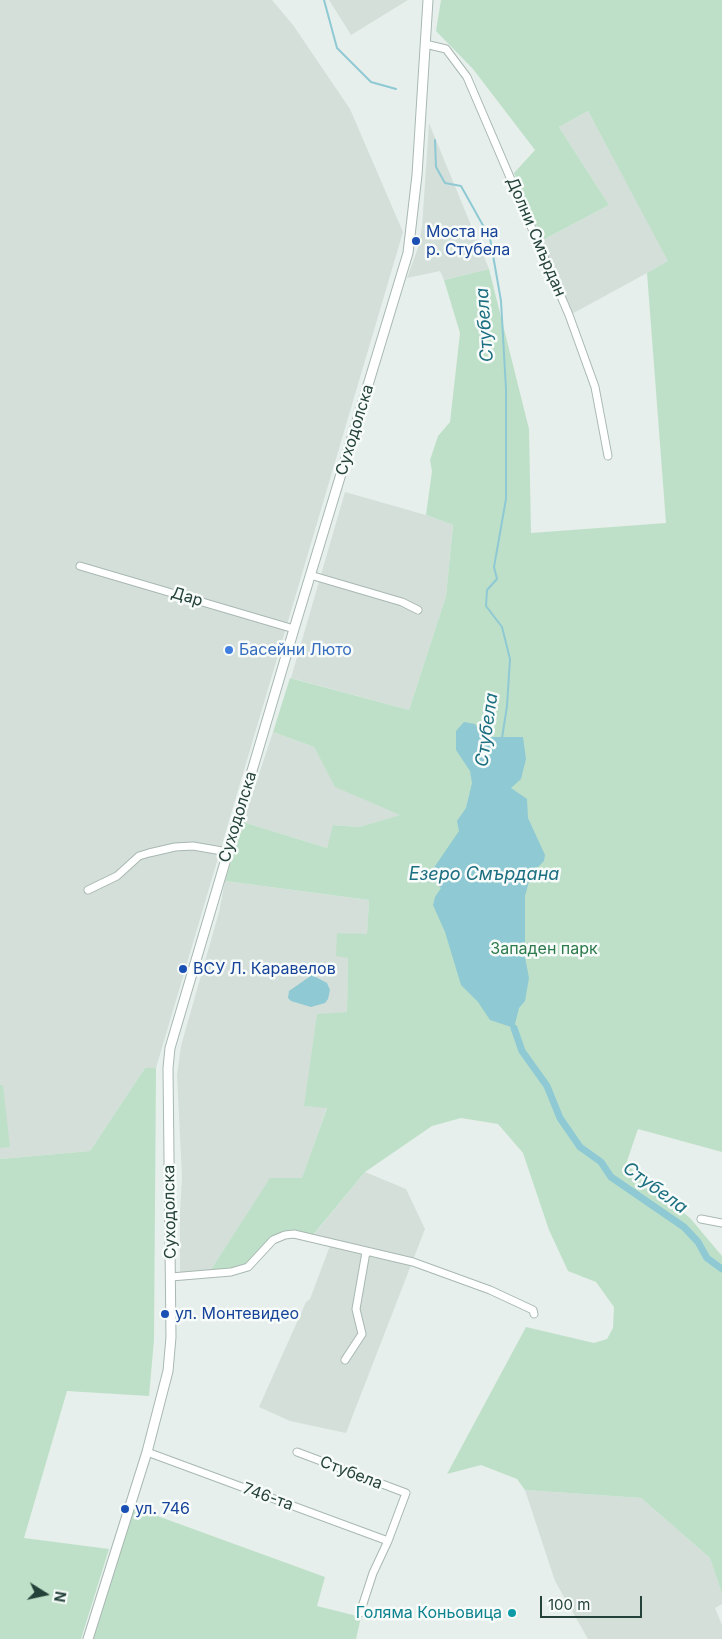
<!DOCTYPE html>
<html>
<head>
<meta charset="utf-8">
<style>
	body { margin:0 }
	#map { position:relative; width:722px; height:1639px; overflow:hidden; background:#e6efeb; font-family:Inter,sans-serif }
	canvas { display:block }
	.north { position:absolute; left:20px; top:1569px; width:50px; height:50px; -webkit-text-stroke:4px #f7fbf9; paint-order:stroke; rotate:100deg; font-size:14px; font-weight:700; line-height:20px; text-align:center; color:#24423a }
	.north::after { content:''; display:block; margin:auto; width:18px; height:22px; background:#24423a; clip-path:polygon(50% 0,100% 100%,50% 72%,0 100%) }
	.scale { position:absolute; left:540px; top:1596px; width:102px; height:22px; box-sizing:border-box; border:2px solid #24423a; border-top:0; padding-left:6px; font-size:15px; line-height:18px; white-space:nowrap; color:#24423a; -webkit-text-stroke:4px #f7fbf9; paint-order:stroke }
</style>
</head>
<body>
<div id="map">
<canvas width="722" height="1639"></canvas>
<div class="north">N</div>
<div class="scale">100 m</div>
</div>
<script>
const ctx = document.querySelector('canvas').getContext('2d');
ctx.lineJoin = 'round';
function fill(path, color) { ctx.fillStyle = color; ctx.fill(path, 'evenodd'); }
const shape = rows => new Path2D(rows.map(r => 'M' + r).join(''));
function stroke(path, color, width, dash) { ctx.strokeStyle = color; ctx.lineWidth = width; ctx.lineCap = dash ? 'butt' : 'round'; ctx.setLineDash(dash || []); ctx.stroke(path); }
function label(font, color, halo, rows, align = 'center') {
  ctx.font = font + ' Inter,sans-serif'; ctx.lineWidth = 5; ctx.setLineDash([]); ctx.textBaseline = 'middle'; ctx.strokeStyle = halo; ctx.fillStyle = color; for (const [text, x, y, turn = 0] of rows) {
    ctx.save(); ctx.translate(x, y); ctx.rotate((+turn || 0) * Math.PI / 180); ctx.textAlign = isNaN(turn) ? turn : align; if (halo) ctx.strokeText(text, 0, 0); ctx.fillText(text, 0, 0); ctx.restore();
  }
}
fill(shape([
	[0,0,272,0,293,25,350,109,403,232,156,1068,145,1068,90,1151,0,1159],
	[329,0,408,0,351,35],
	[588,111,669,261,570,315,541,241,609,205,559,127],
	[429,123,489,269,444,280,440,271,407,278,418,248,422,227],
	[345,492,426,515,453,525,446,596,409,710,291,678],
	[273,732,314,747,336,787,401,815,359,827,334,825,327,848,243,822],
	[225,881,369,900,367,935,337,933,348,958,347,1012,317,1015,305,1106,327,1107,302,1179,270,1179,210,1271,180,1274,180,1212,182,1177,177,1075,181,1046,219,912],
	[365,1172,406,1189,425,1229,346,1433,290,1421,259,1407,306,1302,310,1299,331,1243,311,1238],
	[525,1490,641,1498,710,1558,722,1594,722,1604,715,1608,722,1625,722,1639,588,1639,555,1581]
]), '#d4dfda');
fill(shape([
	[441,0,722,0,722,1152,638,1129,626,1164,690,1218,722,1256,722,1594,710,1558,641,1498,525,1490,517,1479,481,1465,447,1474,526,1327,594,1343,607,1339,613,1328,614,1307,596,1282,568,1271,549,1230,523,1153,498,1124,461,1118,432,1126,365,1172,313,1235,294,1231,283,1233,250,1263,232,1268,210,1271,270,1178,302,1178,327,1108,304,1106,317,1014,347,1012,348,958,336,956,337,933,367,934,369,900,225,881,243,822,327,848,333,825,359,827,400,815,335,787,314,747,273,732,290,678,409,710,446,596,453,525,426,515,432,471,430,460,438,436,450,422,460,333,444,280,489,269,529,429,531,533,666,523,647,273,668,261,588,111,559,127,609,205,541,241,514,173,535,150,473,69,436,31],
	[145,1068,156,1068,154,1340,149,1396,67,1391,24,1538,109,1549,81,1639,0,1639,0,1159,90,1151],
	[0,1085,3,1085,10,1147,0,1148],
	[130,1506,325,1577,317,1606,361,1617,356,1639,88,1639]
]), '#bfe0c8');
fill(shape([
	[464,722,475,724,483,737,523,737,526,759,521,779,511,788,527,799,528,818,545,855,544,861,531,874,525,896,525,957,529,978,525,1001,519,1008,514,1028,490,1020,478,1002,461,985,445,932,433,905,435,897,441,888,429,875,459,831,457,821,466,808,472,783,470,771,456,750,456,731],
	[312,975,327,983,330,990,328,999,325,1003,311,1007,291,1001,288,998,289,991]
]), '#8ec9d4');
stroke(shape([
	[324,0,337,48,371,82,396,89],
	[435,140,436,167,445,183,461,186,490,238,501,301,506,389,506,499,494,567,497,579,487,590,486,606,502,627,510,659,507,706,502,738]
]), '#8ec9d4', 2);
stroke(shape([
	[514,1028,522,1051,547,1086,560,1118,580,1147,601,1162,611,1177,684,1227,698,1242,707,1258,722,1269]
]), '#8ec9d4', 7);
const minor = shape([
	[425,44,446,49,467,77,569,315,595,387,608,456],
	[80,566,294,629],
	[310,575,402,602,418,610],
	[88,890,117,876,139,856,149,853,175,847,193,846,228,852],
	[701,1219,722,1223],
	[171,1277,231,1272,248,1267,273,1240,285,1235,294,1234,413,1262,490,1290,533,1310,534,1314],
	[345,1360,362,1334,356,1309,366,1252],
	[147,1452,388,1541],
	[297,1452,406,1493,388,1541,373,1573,360,1613]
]);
const tertiary = shape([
	[88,1639,147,1452,168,1371,171,1337,168,1068,170,1048,294,629,408,253,417,175,428,0]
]);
stroke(minor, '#a8b8b2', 9);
stroke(tertiary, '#a8b8b2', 11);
stroke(minor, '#fff', 7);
stroke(tertiary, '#fff', 9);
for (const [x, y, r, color] of [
	[416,241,5,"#1a4fb4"],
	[229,650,5,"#3f7fe0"],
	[183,969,5,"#1a4fb4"],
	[165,1314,5,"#1a4fb4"],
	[125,1509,5,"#1a4fb4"],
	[512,1613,5,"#0f9aa8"]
]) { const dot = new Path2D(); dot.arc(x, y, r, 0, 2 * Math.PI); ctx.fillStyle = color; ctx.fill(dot); stroke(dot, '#f7fbf9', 2); }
label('16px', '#164399', '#f7fbf9', [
	["Моста на",426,232],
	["р. Стубела",426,250],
	["ВСУ Л. Каравелов",193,969],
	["ул. Монтевидео",175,1314],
	["ул. 746",135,1509]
], 'left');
label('16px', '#24423a', '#f7fbf9', [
	["Долни Смърдан",536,237,67],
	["Суходолска",355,430,-73],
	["Дар",187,597,17],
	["Суходолска",238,817,-73],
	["Суходолска",170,1212,-91],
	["Стубела",351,1473,21],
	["746-та",268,1497,20]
]);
label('16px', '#366cbe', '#f7fbf9', [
	["Басейни Люто",239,650]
], 'left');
label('16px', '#2d7a4b', '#f7fbf9', [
	["Западен парк",544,949]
]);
label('16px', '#0d838f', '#f7fbf9', [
	["Голяма Коньовица",502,1613]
], 'right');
label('italic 18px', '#1c6f80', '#f7fbf9', [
	["Стубела",485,325,-94],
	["Стубела",487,730,-82],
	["Езеро Смърдана",484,875],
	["Стубела",655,1188,36]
]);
</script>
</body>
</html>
